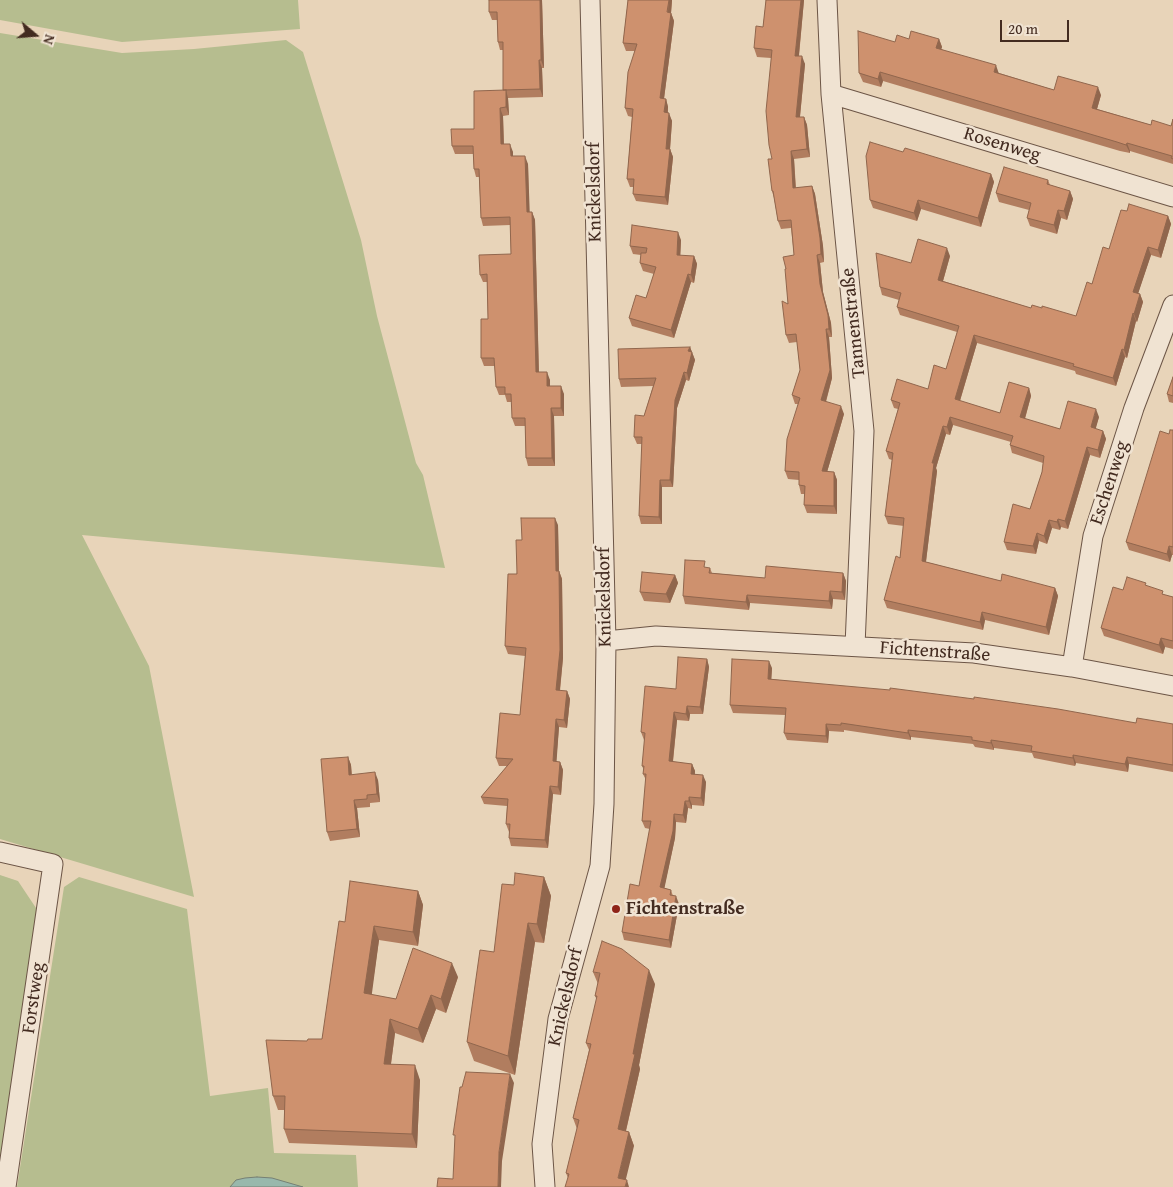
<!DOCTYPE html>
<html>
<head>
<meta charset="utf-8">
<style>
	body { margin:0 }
	#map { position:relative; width:1173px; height:1187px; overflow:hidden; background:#e8d4b9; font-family:"Gentium Book Plus",serif }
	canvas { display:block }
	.north { position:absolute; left:10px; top:10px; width:50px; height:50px; -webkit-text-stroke:4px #f0e3d2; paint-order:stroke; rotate:108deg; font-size:14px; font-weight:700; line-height:20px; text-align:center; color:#432b20 }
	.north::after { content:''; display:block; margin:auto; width:18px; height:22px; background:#432b20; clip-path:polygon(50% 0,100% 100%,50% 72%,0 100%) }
	.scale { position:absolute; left:1000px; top:20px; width:69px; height:22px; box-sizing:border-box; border:2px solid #432b20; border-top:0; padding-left:6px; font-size:15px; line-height:18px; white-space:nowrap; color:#432b20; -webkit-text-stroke:4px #f0e3d2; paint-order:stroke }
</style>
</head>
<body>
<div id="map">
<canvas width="1173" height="1187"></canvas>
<div class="north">N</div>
<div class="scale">20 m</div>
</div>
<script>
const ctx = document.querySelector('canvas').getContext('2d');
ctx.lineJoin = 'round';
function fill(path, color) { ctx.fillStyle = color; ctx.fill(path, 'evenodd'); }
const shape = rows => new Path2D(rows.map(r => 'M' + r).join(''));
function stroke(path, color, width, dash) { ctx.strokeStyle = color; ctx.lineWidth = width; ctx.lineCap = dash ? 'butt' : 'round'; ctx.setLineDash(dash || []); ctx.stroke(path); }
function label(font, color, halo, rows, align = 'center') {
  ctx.font = font + ' "Gentium Book Plus",serif'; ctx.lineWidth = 5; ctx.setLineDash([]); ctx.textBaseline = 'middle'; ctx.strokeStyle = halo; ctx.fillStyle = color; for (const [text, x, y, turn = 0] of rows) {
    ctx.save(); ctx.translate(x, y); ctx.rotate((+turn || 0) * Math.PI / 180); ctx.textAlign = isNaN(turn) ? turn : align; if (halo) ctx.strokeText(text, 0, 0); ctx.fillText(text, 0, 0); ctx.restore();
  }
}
fill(shape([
	[0,0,298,0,300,29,122,42,0,20],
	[0,33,122,53,194,49,286,40,303,52,361,240,377,316,416,463,423,475,445,568,82,535,149,666,194,897,0,839],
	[0,875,18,881,38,911,0,1160],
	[79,877,187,909,210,1096,268,1088,274,1153,356,1155,358,1187,17,1187,64,887]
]), '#b6bd8f');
const water = shape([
	[257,1177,272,1178,303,1187,230,1187,236,1180,245,1178,257,1177]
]);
fill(water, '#98b8ac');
stroke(water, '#768074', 1);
const minor = shape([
	[827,0,831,94,864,431,855,646],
	[831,94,1173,197],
	[606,641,656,636,974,653,1072,667,1173,686],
	[1072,667,1093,536,1134,408,1173,305],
	[0,852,53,864,6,1187],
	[545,1187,542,1144,558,1019,600,866,604,804,606,641,590,0]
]);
stroke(minor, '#6c5546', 21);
stroke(minor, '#f0e3d2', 19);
fill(shape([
	[489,0,542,0,544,68,542,68,543,97,508,98,509,115,503,116,504,144,513,152,513,156,528,164,529,212,532,212,535,220,539,372,550,380,550,386,564,394,564,416,554,416,555,466,528,466,526,458,525,426,515,426,512,418,512,402,507,402,505,395,499,395,496,387,495,366,484,366,481,358,488,319,487,282,483,282,480,275,511,254,510,225,483,226,481,218,479,177,476,177,474,169,473,154,455,154,452,146,474,129,503,90,503,50,500,50,498,42,497,20,492,20,489,12],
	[628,0,672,0,671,13,674,21,664,99,666,99,668,107,668,113,672,121,670,149,673,157,668,205,636,201,633,194,633,187,630,187,627,179,632,117,628,116,625,108,635,51,626,51,623,43],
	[766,0,804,0,799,56,805,64,800,117,804,117,807,125,810,157,794,159,796,188,812,186,815,194,823,246,824,262,820,263,823,292,831,323,832,337,829,337,832,378,826,402,844,414,827,472,834,472,837,480,837,514,807,513,804,505,805,494,801,494,799,485,799,480,788,479,785,471,798,404,795,404,792,395,800,370,797,342,789,343,786,335,788,304,786,269,794,255,791,228,781,229,778,221,774,198,772,191,772,159,771,58,757,57,754,48,763,27],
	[909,39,939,39,942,47,941,49,999,73,1054,90,1101,95,1097,109,1151,125,1171,126,1173,119,1173,164,1130,151,1130,153,1120,151,883,81,881,87,863,82,859,73,895,42],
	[903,152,991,174,994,182,981,227,921,209,917,221,873,208,870,200],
	[1048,180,1050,185,1070,191,1073,199,1067,220,1061,218,1057,234,1030,226,1027,218,1029,210,999,202,996,193],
	[1127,211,1168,216,1171,224,1161,258,1151,255,1138,293,1140,294,1143,302,1137,322,1136,321,1127,358,1125,357,1116,386,1076,374,1075,371,977,343,960,401,1000,413,1029,388,1031,396,1025,419,1060,429,1099,417,1095,429,1103,431,1106,439,1100,458,1090,455,1068,529,1061,527,1060,530,1052,528,1047,544,1039,541,1036,554,1007,550,1004,542,1030,509,1042,472,1043,463,1012,453,1010,445,1011,442,953,425,950,435,946,434,936,468,937,471,926,562,1001,581,1055,588,1058,596,1049,635,985,620,983,630,887,608,884,600,900,558,904,526,888,524,885,516,892,460,889,459,886,451,898,409,894,408,891,400,928,389,946,369,957,332,900,315,897,307,899,300,882,295,880,287,911,263,950,256,943,281,1031,308,1076,316,1109,249],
	[681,240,680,256,694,256,697,264,694,283,691,282,674,338,632,326,629,318,646,298,654,274,643,271,640,263,641,255,633,254,630,246],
	[690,347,695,360,689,381,686,380,677,408,673,487,662,487,662,524,641,524,639,516,642,444,637,444,634,437,644,416,653,386,621,387,619,379],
	[1173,377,1173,403,1169,402,1167,394],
	[1173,430,1173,555,1172,555,1170,562,1129,550,1126,542,1169,434],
	[558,525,559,571,562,579,563,658,560,691,567,691,570,699,567,728,559,727,556,762,560,762,563,770,561,795,553,794,548,848,511,846,509,838,509,832,506,824,507,806,484,804,481,797,507,766,499,766,496,758,520,715,525,656,508,654,505,646,522,540],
	[707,568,710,568,712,573,765,578,843,573,846,581,845,600,833,599,832,609,750,603,749,610,685,604,683,596],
	[675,575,678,583,670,603,644,601,640,592],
	[1147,586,1164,595,1173,597,1173,649,1165,647,1163,654,1104,636,1101,628],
	[707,659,709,667,703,714,690,714,689,721,677,720,673,762,692,764,695,771,695,774,706,782,704,806,692,805,692,809,688,808,686,823,676,822,675,838,664,888,671,890,673,896,679,904,671,948,624,940,622,932,639,886,650,829,645,828,642,821,646,780,643,774,644,770,642,766,645,740,644,740,641,732,676,689],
	[772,668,771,679,1136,723,1173,724,1173,772,1129,764,1128,772,1076,763,1075,766,1034,758,1032,753,994,748,994,750,975,747,973,744,911,737,911,740,844,730,844,732,829,731,828,743,787,740,784,733,785,715,733,713,730,705],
	[348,757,351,765,352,775,378,780,380,802,370,803,370,807,357,808,360,837,330,841,327,832],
	[544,877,551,896,544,943,535,942,515,1075,474,1061,467,1042,514,885],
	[418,891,423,905,418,946,379,940,371,995,396,999,458,977,446,1013,436,1009,423,1043,395,1033,391,1064,420,1080,417,1148,289,1143,284,1129,284,1110,278,1110,273,1096,307,1041,322,1039,345,922],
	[593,972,655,984,639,1065,640,1069,626,1131,629,1132,634,1146,568,1178,566,1173,577,1129,573,1118,589,1050,586,1043,597,1000,595,996,598,984]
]), '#b17d5f');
fill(shape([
	[540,0,542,0,544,68,541,60],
	[669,0,672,0,671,13,674,21,663,106,660,98],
	[801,0,804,0,798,64,795,56],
	[939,39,942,47,939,56,936,48],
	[802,56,805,64,799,126,796,117],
	[539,60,542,68,543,97,540,89],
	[996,65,999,74,994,72],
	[880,72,883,81,881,87,878,79],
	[1098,87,1101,95,1095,116,1092,108],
	[506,90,508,98,509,115,506,107],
	[666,99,668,107,667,120,664,112],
	[500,108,503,116,504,152,501,144],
	[669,113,672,121,670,149,673,157,668,205,665,197,666,149],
	[804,117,807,125,810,157,807,149],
	[1127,143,1130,151,1130,153,1126,145],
	[510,144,513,152,513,164,511,156],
	[791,151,794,159,796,196,793,188],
	[525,156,528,164,530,220,527,212],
	[991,174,994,182,981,227,978,218],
	[812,186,815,194,823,246,824,262,821,254],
	[1070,191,1073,199,1067,220,1064,211],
	[918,200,921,209,917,221,914,213],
	[1058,210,1061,218,1057,234,1054,225],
	[532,212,535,220,539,380,536,372],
	[1168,216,1171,224,1161,258,1158,250],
	[678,232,681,240,680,263,677,255],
	[1148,247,1151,255,1136,300,1133,292],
	[947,248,950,256,941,288,938,280],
	[817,255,820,263,823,292,831,323,832,337,829,329,820,284],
	[694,256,697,264,694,283,691,275],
	[688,274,691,282,674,338,671,330],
	[1140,294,1143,302,1137,322,1134,314],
	[1133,313,1136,321,1127,358,1124,350],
	[826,329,829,337,832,378,824,408,821,400],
	[974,335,977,343,958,407,955,399],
	[690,347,695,360,689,381,687,373,688,351],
	[1122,349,1125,357,1116,386,1113,378],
	[547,372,550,380,550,394,547,386],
	[684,372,686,380,677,408,673,487,670,480,675,400],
	[561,386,564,394,564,416,561,408],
	[1029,388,1031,396,1023,425,1020,417],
	[841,406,844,414,825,479,822,471],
	[551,408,554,416,555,466,552,458],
	[1096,409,1099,417,1094,435,1091,427],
	[950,417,953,425,950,435,947,427],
	[943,426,946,434,936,468,937,471,925,569,922,561,932,463],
	[1103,431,1106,439,1100,458,1098,450],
	[1087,447,1090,455,1068,529,1065,521],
	[834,472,837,480,837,514,834,506],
	[660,480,662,487,662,524,659,517],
	[555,518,558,525,559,579,556,571],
	[1058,519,1061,527,1060,530,1057,522],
	[1049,520,1052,528,1047,544,1044,536],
	[1037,533,1039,541,1036,554,1033,546],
	[1169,546,1172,555,1170,562,1167,554],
	[559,571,562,579,563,658,559,698,556,690],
	[843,573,846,581,845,600,842,592],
	[675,575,678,583,670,603,666,594],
	[1055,588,1058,596,1049,635,1046,627],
	[830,591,833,599,832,609,829,601],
	[747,595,750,603,749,610,746,602],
	[982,612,985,620,983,630,980,622],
	[1161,638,1165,647,1163,654,1159,645],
	[707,659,709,667,703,714,700,707],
	[769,661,772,668,771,686,768,679],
	[567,691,570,699,567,728,564,720],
	[687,706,690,714,689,721,686,714],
	[674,712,677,720,672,769,669,761],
	[556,719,559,727,556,769,553,761],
	[826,724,829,731,828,743,826,736],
	[908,730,911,737,911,740,908,733],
	[991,740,994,748,994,750,991,743],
	[1073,755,1076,763,1075,766,1073,758],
	[348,757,351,765,352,783,349,775],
	[1127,757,1129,764,1128,772,1125,764],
	[560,762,563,770,561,795,558,787],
	[692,764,695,771,694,781,691,774],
	[375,772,378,780,380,802,377,794],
	[703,775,706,782,704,806,701,798],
	[550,786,553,794,548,848,545,840],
	[689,797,692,805,692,809,689,801],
	[354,800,357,808,360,837,357,829],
	[685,801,688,808,686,823,683,815],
	[674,814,676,822,675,838,663,895,660,887],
	[544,877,551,896,544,943,537,924],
	[418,891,423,905,418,946,413,932],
	[676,896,679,904,671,948,669,940],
	[528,923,535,942,515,1075,508,1056],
	[374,926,379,940,370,1008,364,993],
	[452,963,458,977,446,1013,441,999],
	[649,970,655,984,639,1065,640,1069,623,1143,618,1129],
	[431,995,436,1009,423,1043,418,1029],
	[390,1019,395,1033,389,1078,384,1064],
	[415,1065,420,1080,417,1148,412,1134],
	[510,1074,514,1083,502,1161,501,1187,498,1187,499,1152],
	[629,1132,634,1146,624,1187,618,1178],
	[627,1180,629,1187,625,1187]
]), '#90664d');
const building = shape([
	[489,0,540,0,541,60,539,60,540,89,503,90,503,42,498,42,497,12,489,12,489,0],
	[628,0,669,0,667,12,671,13,660,98,666,99,664,112,669,113,666,149,670,149,665,197,633,194,634,179,627,179,633,109,625,108,628,72,637,44,623,43,628,0],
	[766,0,801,0,795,56,802,56,796,117,804,117,807,149,791,151,793,188,812,186,820,238,821,254,817,255,820,284,828,315,829,329,826,329,830,370,821,400,841,406,822,471,834,472,834,506,804,505,805,486,799,485,799,472,785,471,787,439,800,398,792,395,800,370,796,334,786,335,782,301,788,304,785,269,786,269,783,257,794,255,791,220,778,221,773,191,772,191,768,159,772,159,769,145,766,111,772,50,754,48,756,26,763,27,766,0],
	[858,31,895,42,897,35,909,39,911,31,939,39,936,48,996,65,994,72,1054,90,1058,76,1098,87,1092,108,1151,125,1152,120,1171,126,1173,119,1173,159,1171,158,1172,156,1127,143,1126,145,1117,142,880,72,878,79,859,73,858,31],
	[506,90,506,107,500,108,501,144,510,144,511,156,525,156,527,212,532,212,536,372,547,372,547,386,561,386,561,408,551,408,552,458,526,458,525,418,512,418,511,394,505,394,505,387,496,387,494,358,481,358,481,319,488,319,487,274,480,275,479,255,511,254,510,217,481,218,479,169,474,169,473,146,452,146,451,129,474,129,474,91,506,90],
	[870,142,903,152,905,148,991,174,978,218,918,200,914,213,870,200,866,156,870,142],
	[1004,167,1048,180,1047,184,1070,191,1064,211,1058,210,1054,225,1027,218,1031,203,996,193,1004,167],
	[1129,204,1168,216,1158,250,1148,247,1133,292,1140,294,1134,314,1133,313,1124,350,1122,349,1113,378,1073,366,1074,364,974,335,955,399,1000,413,1009,382,1029,388,1020,417,1060,429,1068,401,1096,409,1091,427,1103,431,1098,450,1087,447,1065,521,1058,519,1057,522,1049,520,1044,536,1037,533,1033,546,1004,542,1013,504,1030,509,1042,472,1044,456,1010,445,1013,436,950,417,947,427,943,426,932,463,934,463,922,561,1001,581,1002,574,1055,588,1046,627,982,612,980,622,884,600,896,556,900,558,904,518,885,516,893,453,886,451,900,403,891,400,897,379,928,389,934,365,946,369,959,326,897,307,901,293,880,287,876,253,911,263,918,239,947,248,938,280,1031,308,1032,305,1042,308,1042,306,1076,316,1087,282,1092,284,1103,247,1109,249,1121,210,1127,211,1129,204],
	[632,225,678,232,677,255,694,256,691,275,688,274,671,330,629,318,636,295,646,298,656,267,640,263,641,253,646,253,647,248,630,246,632,225],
	[690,347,688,351,692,352,687,373,684,372,675,400,670,480,660,480,659,517,639,516,642,437,634,437,635,415,644,416,656,378,619,379,618,349,690,347],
	[1173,377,1173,396,1167,394,1173,377],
	[1170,430,1173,430,1173,547,1169,546,1167,554,1126,542,1160,431,1169,434,1170,430],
	[521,518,555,518,556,571,559,571,560,650,556,690,567,691,564,720,556,719,553,761,560,762,558,787,550,786,545,840,509,838,510,824,506,824,508,799,481,797,513,759,496,758,500,713,520,715,526,648,505,646,508,574,517,574,516,540,522,540,521,518],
	[685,560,705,561,704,567,710,568,709,573,765,578,766,566,843,573,842,592,830,591,829,601,747,595,746,602,683,596,685,560],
	[642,572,675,575,666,594,640,592,642,572],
	[1127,577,1146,583,1145,585,1163,591,1162,594,1173,597,1173,641,1161,638,1159,645,1101,628,1113,587,1123,590,1127,577],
	[678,657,707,659,700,707,687,706,686,714,674,712,669,761,692,764,691,774,703,775,701,798,689,797,689,801,685,801,683,815,674,814,673,831,660,887,671,890,670,895,676,896,669,940,622,932,630,884,639,886,651,821,642,821,646,774,643,774,644,766,642,766,645,733,641,732,645,686,676,689,678,657],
	[732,659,769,661,768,679,890,690,890,688,974,699,974,697,1058,709,1136,723,1137,718,1173,724,1173,765,1127,757,1125,764,1073,755,1073,758,1031,751,1032,746,991,740,991,743,972,740,972,737,908,730,908,733,841,723,841,725,826,724,826,736,784,733,786,708,730,705,732,659],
	[348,757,349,775,375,772,377,794,367,795,367,799,354,800,357,829,327,832,321,759,348,757],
	[515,873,544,877,537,924,528,923,508,1056,467,1042,480,950,494,952,502,884,514,885,515,873],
	[350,881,418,891,413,932,374,926,364,993,396,999,413,948,452,963,441,999,431,995,418,1029,390,1019,384,1064,415,1065,412,1134,284,1129,285,1096,273,1096,266,1040,307,1041,308,1039,322,1039,339,921,345,922,350,881],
	[602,941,622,949,649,970,633,1054,635,1054,618,1129,629,1132,618,1178,627,1180,625,1187,565,1187,569,1174,566,1173,579,1120,573,1118,591,1044,586,1043,597,996,595,996,600,973,593,972,602,941],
	[466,1072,510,1074,499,1152,498,1187,437,1187,438,1178,453,1179,455,1135,453,1135,460,1087,462,1087,466,1072]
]);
fill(building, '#ce916e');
stroke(building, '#90664d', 1);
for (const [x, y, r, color] of [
	[616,909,5,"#8f2418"]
]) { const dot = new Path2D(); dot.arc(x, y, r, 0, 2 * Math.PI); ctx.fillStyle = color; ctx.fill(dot); stroke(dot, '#f0e3d2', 2); }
label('19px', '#432b20', '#f0e3d2', [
	["Rosenweg",1002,145,17],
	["Knickelsdorf",595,192,-91],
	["Tannenstraße",854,323,-96],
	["Eschenweg",1110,483,-72],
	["Knickelsdorf",605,597,-91],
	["Fichtenstraße",935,652,4],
	["Knickelsdorf",566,997,-77],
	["Forstweg",34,998,-82]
]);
label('bold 19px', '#432b20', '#f0e3d2', [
	["Fichtenstraße",626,909]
], 'left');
</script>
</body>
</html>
